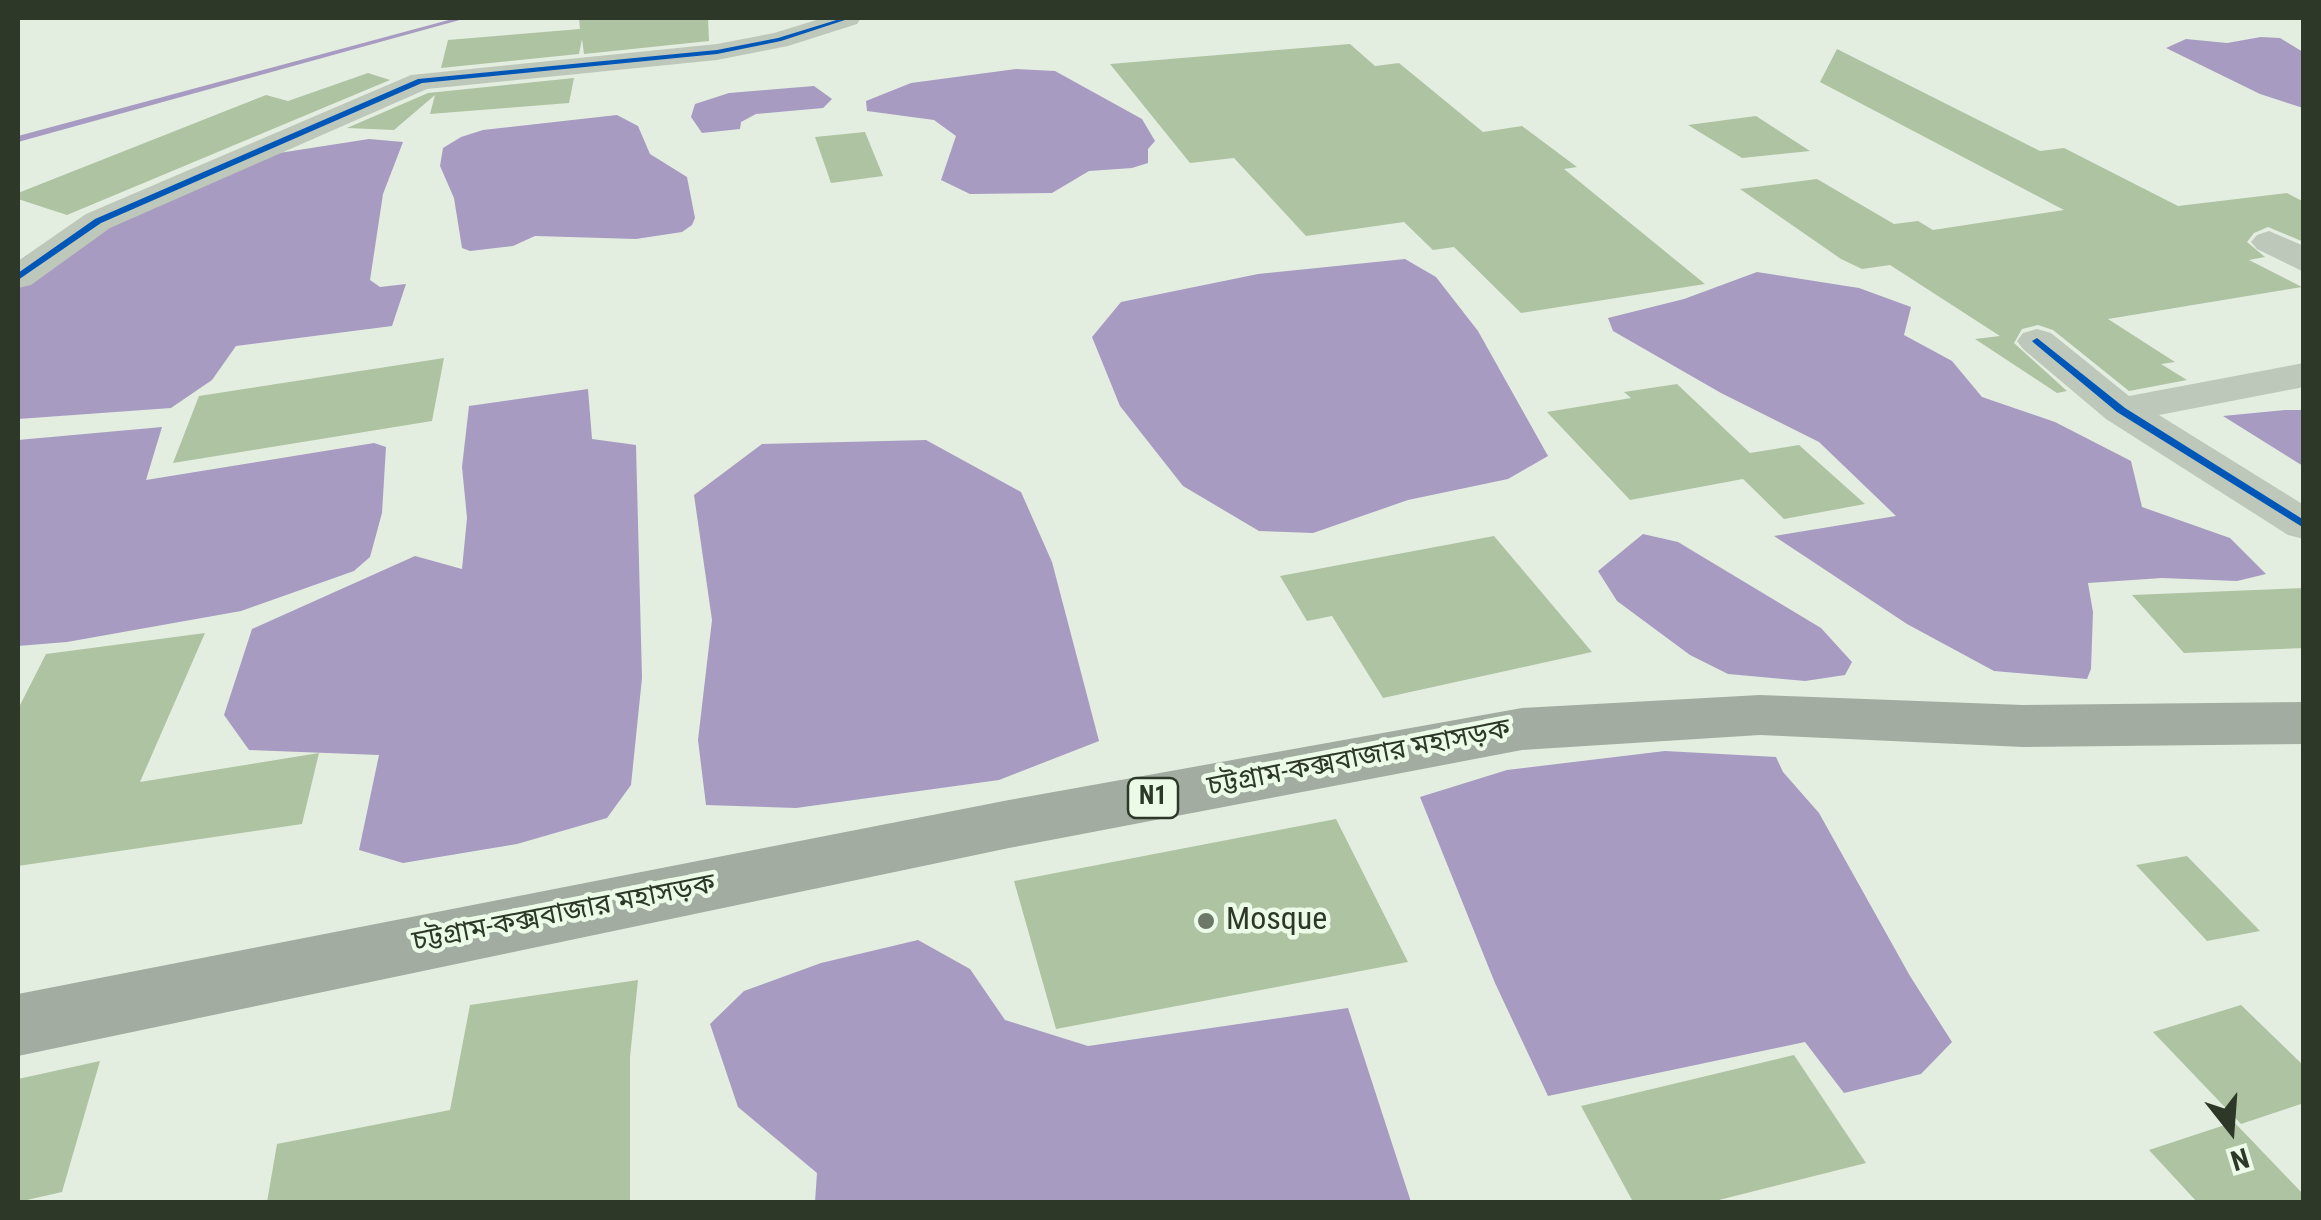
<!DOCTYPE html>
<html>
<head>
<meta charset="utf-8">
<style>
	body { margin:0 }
	#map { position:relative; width:2321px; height:1220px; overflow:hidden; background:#e3eee1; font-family:"Roboto Condensed",sans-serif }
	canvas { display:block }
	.frame { position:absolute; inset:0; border:20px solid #2e3828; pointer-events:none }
	.north { position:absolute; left:2181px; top:1080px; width:100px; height:100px; -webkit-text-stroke:8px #ebfbe8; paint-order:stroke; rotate:163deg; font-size:28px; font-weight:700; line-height:40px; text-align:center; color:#2e3828 }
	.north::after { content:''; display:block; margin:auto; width:35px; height:45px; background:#2e3828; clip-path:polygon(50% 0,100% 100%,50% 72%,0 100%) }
</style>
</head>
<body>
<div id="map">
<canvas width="2321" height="1220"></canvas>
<div class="frame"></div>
<div class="north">N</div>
</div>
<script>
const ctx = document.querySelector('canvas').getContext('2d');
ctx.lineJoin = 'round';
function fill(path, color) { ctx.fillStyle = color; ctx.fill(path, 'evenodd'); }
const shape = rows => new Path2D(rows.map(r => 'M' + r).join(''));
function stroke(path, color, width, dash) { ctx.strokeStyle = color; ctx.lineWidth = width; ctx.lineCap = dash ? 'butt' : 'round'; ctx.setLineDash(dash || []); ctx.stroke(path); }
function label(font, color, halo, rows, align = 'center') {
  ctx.font = font + ' "Roboto Condensed","Noto Sans Bengali",sans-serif'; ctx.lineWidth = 9; ctx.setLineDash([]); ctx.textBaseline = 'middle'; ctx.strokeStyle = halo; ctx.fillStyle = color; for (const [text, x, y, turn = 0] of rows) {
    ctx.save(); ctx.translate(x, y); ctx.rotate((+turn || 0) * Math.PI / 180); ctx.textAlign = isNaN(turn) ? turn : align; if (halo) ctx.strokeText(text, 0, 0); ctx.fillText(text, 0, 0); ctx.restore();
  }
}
fill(shape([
	[2261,37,2280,38,2303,52,2303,108,2260,94,2166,48,2186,39,2227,43],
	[1016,69,1055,71,1142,119,1155,141,1148,149,1148,163,1132,168,1089,171,1052,193,970,194,941,180,956,136,934,120,867,111,866,101,911,83],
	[814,86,832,99,823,108,756,114,741,122,740,129,702,133,691,117,695,104,729,93],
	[617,115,638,126,650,154,687,177,695,218,692,225,682,232,636,239,535,236,513,246,470,251,462,248,454,198,440,166,443,148,461,137,483,130],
	[369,139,403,142,383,194,370,280,380,287,406,284,392,326,236,346,212,380,171,408,18,419,18,284,104,224,279,153],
	[1405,259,1436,277,1478,331,1548,456,1508,479,1408,500,1313,533,1259,531,1183,486,1120,406,1092,337,1121,302,1258,274],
	[1757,272,1859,288,1911,307,1904,335,1952,361,1982,397,2055,422,2131,461,2142,507,2230,538,2266,574,2237,581,2162,578,2088,583,2093,612,2091,669,2087,679,1994,671,1907,624,1774,536,1896,516,1819,442,1721,393,1613,331,1608,318,1684,299],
	[588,389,592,439,636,445,642,678,631,785,607,818,517,844,403,863,359,850,379,755,249,750,224,715,252,629,415,556,462,569,467,518,462,467,469,406],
	[2285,410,2303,410,2303,466,2223,416],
	[162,427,146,480,374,443,386,447,382,513,370,557,354,571,241,611,67,642,18,646,18,440],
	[926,440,1021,492,1052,562,1099,741,999,780,796,808,706,805,698,740,712,620,694,495,762,444],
	[1643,534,1678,542,1821,628,1852,662,1845,675,1805,681,1728,674,1690,655,1617,601,1598,571],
	[1665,751,1776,757,1783,772,1819,813,1910,976,1952,1042,1921,1074,1844,1093,1805,1042,1548,1096,1495,983,1420,797,1507,770],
	[918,940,970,969,1005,1020,1088,1046,1348,1008,1411,1202,815,1202,817,1173,738,1107,710,1024,744,991,821,963]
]), '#a79bc1');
fill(shape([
	[456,18,467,18,18,142,18,136,456,18]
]), '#a79bc1');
fill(shape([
	[579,18,708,18,709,41,584,54,582,39,579,54,441,68,448,40,580,29],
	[1350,44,1375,66,1399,63,1483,132,1522,126,1577,167,1564,169,1705,284,1521,313,1454,247,1433,250,1404,222,1306,236,1234,158,1190,163,1110,64],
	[1837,49,2040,151,2064,148,2178,206,2287,193,2304,202,2304,242,2268,227,2254,233,2247,242,2265,257,2249,260,2302,287,2108,319,2175,362,2161,364,2187,380,2129,391,2053,330,2038,325,2022,329,2014,343,2067,391,2057,393,1975,339,2000,336,1890,265,1862,269,1841,259,1740,189,1817,179,1894,224,1918,221,1933,230,2064,210,1820,82],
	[368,73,390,80,67,215,18,199,18,193,266,95,288,101],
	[574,78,569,103,430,114,435,95,394,130,347,128,428,93],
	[1756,116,1810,151,1742,158,1688,125],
	[865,132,883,176,831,183,815,137],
	[444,358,432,421,173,463,199,396],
	[1677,384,1750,453,1799,445,1865,504,1784,519,1743,479,1630,500,1547,412,1631,398,1624,392],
	[1494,536,1592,652,1383,698,1332,616,1307,621,1280,576],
	[2304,588,2304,648,2184,653,2132,595],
	[205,633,140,782,319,753,302,824,18,866,18,709,46,654],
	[1336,819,1408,962,1056,1029,1014,881],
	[2187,856,2260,931,2207,941,2136,865],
	[638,980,630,1057,630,1202,267,1202,277,1144,450,1110,470,1005],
	[2241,1005,2304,1066,2304,1103,2241,1124,2153,1032],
	[1794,1055,1866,1163,1711,1202,1633,1202,1581,1106],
	[100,1061,62,1192,18,1202,18,1079],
	[2234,1122,2304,1195,2304,1202,2197,1202,2149,1150]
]), '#aec3a1');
fill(shape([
	[823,18,861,18,857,24,788,46,717,60,427,89,110,228,31,285,18,288,18,261,86,214,411,75,717,44,774,33,823,18],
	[2269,231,2304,246,2304,272,2257,249,2251,242,2257,235,2269,231],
	[2037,329,2051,333,2129,396,2304,363,2304,387,2159,415,2304,505,2304,539,2288,535,2106,419,2023,349,2017,341,2023,333,2037,329]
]), '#bdc7ba');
fill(shape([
	[1760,695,2023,705,2304,702,2304,744,2023,747,1760,735,1522,750,1009,848,18,1056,18,994,1009,800,1522,708,1760,695]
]), '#a2aca0');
fill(shape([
	[843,18,851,18,781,41,717,54,422,83,101,223,18,280,18,273,95,219,418,79,717,50,778,38,843,18],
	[2037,338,2125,408,2304,520,2304,528,2117,412,2034,343,2032,341,2037,338]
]), '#0057b8');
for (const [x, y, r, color] of [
	[1206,921,10,"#6d7869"]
]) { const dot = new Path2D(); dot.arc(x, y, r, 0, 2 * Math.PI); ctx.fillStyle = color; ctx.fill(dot); stroke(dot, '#ebfbe8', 4); }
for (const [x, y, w] of [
	[1153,798,50]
]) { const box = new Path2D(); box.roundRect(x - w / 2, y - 20, w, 40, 8); ctx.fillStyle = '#ebfbe8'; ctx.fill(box); stroke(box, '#2e3828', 2.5); }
label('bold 25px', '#2e3828', null, [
	["N1",1153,798]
]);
label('28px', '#2e3828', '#ebfbe8', [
	["চট্টগ্রাম-কক্সবাজার মহাসড়ক",1359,759,-11],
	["চট্টগ্রাম-কক্সবাজার মহাসড়ক",564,914,-11]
]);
label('32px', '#2e3828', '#ebfbe8', [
	["Mosque",1226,921]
], 'left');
</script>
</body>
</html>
